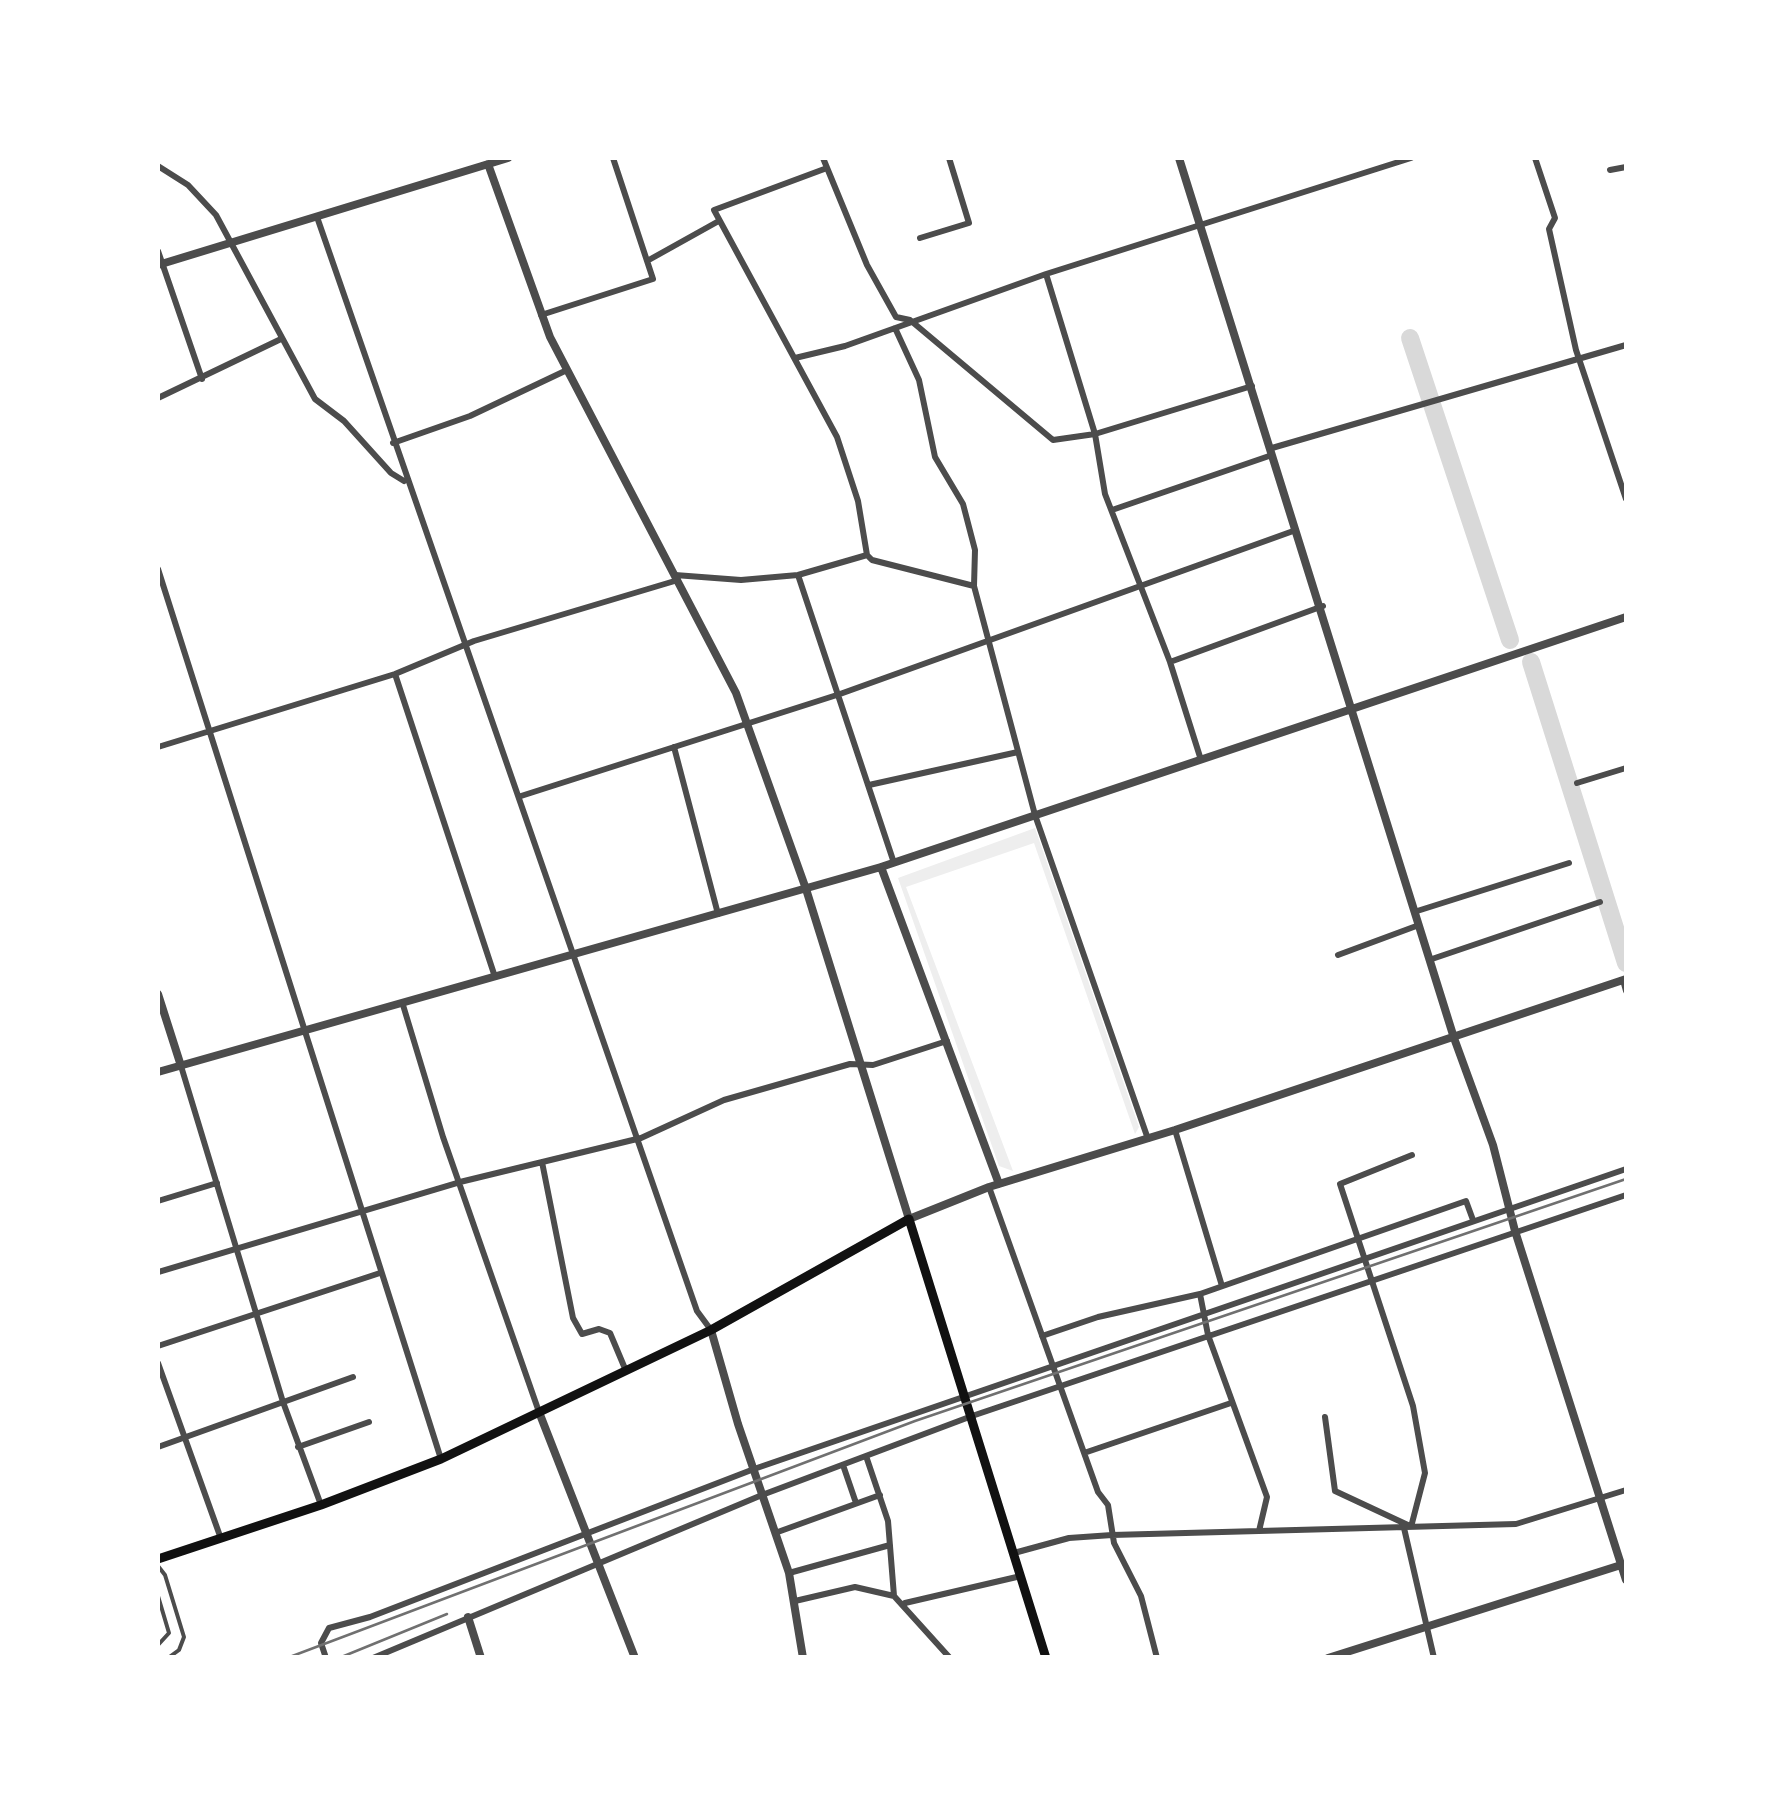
<!DOCTYPE html>
<html>
<head>
<meta charset="utf-8">
<style>
	body { margin:0 }
	#map { position:relative; width:1784px; height:1815px; overflow:hidden; background:#fff; font-family:"PT Sans",sans-serif }
	canvas { display:block }
	.frame { position:absolute; inset:0; border:160px solid #fff; pointer-events:none }
</style>
</head>
<body>
<div id="map">
<canvas width="1784" height="1815"></canvas>
<div class="frame"></div>
</div>
<script>
const ctx = document.querySelector('canvas').getContext('2d');
ctx.lineJoin = 'round';
function fill(path, color) { ctx.fillStyle = color; ctx.fill(path, 'evenodd'); }
const shape = rows => new Path2D(rows.map(r => 'M' + r).join(''));
function stroke(path, color, width, dash) { ctx.strokeStyle = color; ctx.lineWidth = width; ctx.lineCap = dash ? 'butt' : 'round'; ctx.setLineDash(dash || []); ctx.stroke(path); }
fill(shape([
	[1035,828,1139,1127,1135,1134,1034,843,906,887,1013,1171,999,1166,898,878]
]), '#eee');
stroke(shape([
	[1410,338,1510,640],
	[1531,662,1626,963]
]), '#d9d9d9', 18);
stroke(shape([
	[158,1566,165,1575,184,1637,179,1650,168,1658],
	[158,1596,169,1633,158,1645]
]), '#4c4c4c', 4);
stroke(shape([
	[823,158,867,265,896,317,910,320,1053,440,1095,434,1252,386],
	[1535,158,1555,218,1549,229,1576,350,1626,499],
	[158,166,188,185,216,215,315,399,344,421,391,473,404,481],
	[827,168,714,210,837,437,858,501,867,555],
	[1610,170,1626,167],
	[317,217,697,1311,711,1330],
	[920,238,969,223,949,158],
	[158,251,202,379],
	[647,261,717,222],
	[1046,274,1095,434,1105,494,1170,662,1201,760],
	[541,315,653,279,613,158],
	[895,328,919,380,935,457,963,504,975,550,974,586,1035,815,1148,1139],
	[795,358,845,346,1046,274,1411,158],
	[158,398,281,339],
	[393,443,470,416,567,370],
	[1272,448,1626,345],
	[1112,510,1272,455],
	[158,569,441,1459],
	[675,575,741,580,798,575,867,555,872,560,974,586],
	[798,575,894,863],
	[1170,662,1323,606],
	[395,674,495,977],
	[158,747,395,674,474,641,678,580],
	[674,747,718,914],
	[1577,783,1626,768],
	[869,785,1018,752],
	[521,796,840,694,1296,530],
	[1414,912,1569,863],
	[1338,955,1419,925],
	[1429,960,1600,902],
	[1623,980,1626,991],
	[403,1005,443,1137,539,1412],
	[181,1066,283,1402,321,1505],
	[1175,1130,1222,1286],
	[542,1162,573,1318,582,1334,599,1329,610,1333,626,1371],
	[989,1187,1098,1492,1108,1505,1114,1543,1141,1596,1157,1658],
	[158,1201,217,1183],
	[158,1272,460,1182,641,1138,724,1100,850,1064,873,1065,947,1041],
	[1200,1294,1208,1335,1267,1497,1259,1531],
	[1042,1336,1098,1317,1200,1294,1466,1201,1473,1220],
	[158,1346,380,1273],
	[158,1363,220,1536],
	[1325,1417,1335,1491,1410,1526],
	[158,1447,353,1377],
	[298,1447,369,1422],
	[1084,1453,1231,1403],
	[866,1456,888,1521,894,1596],
	[843,1465,856,1503],
	[1411,1527,1425,1473,1413,1406,1340,1184,1412,1155],
	[1404,1528,1434,1658],
	[775,1533,880,1495],
	[1014,1553,1069,1538,1112,1535,1516,1524,1626,1490],
	[789,1573,890,1545],
	[795,1601,855,1587,894,1596,950,1658],
	[905,1603,1021,1576],
	[326,1658,321,1643,329,1628,370,1617,754,1469,1626,1169],
	[373,1658,762,1495,972,1416,1626,1195]
]), '#4c4c4c', 6);
stroke(shape([
	[1179,158,1454,1038,1493,1145,1515,1231,1626,1580],
	[488,164,550,337,736,693,806,889,909,1219,989,1187,1175,1130,1626,979],
	[158,265,508,158],
	[881,867,999,1184],
	[158,994,181,1066],
	[158,1072,881,867,1626,617],
	[711,1330,738,1424,789,1573,803,1658],
	[539,1412,635,1658],
	[468,1617,481,1658],
	[1328,1658,1621,1565]
]), '#4c4c4c', 8);
stroke(shape([
	[158,1559,321,1505,441,1459,711,1330,909,1219,1046,1658]
]), '#111', 9);
stroke(shape([
	[287,1658,915,1421,1626,1179],
	[339,1658,447,1614]
]), '#707070', 2.5);
</script>
</body>
</html>
